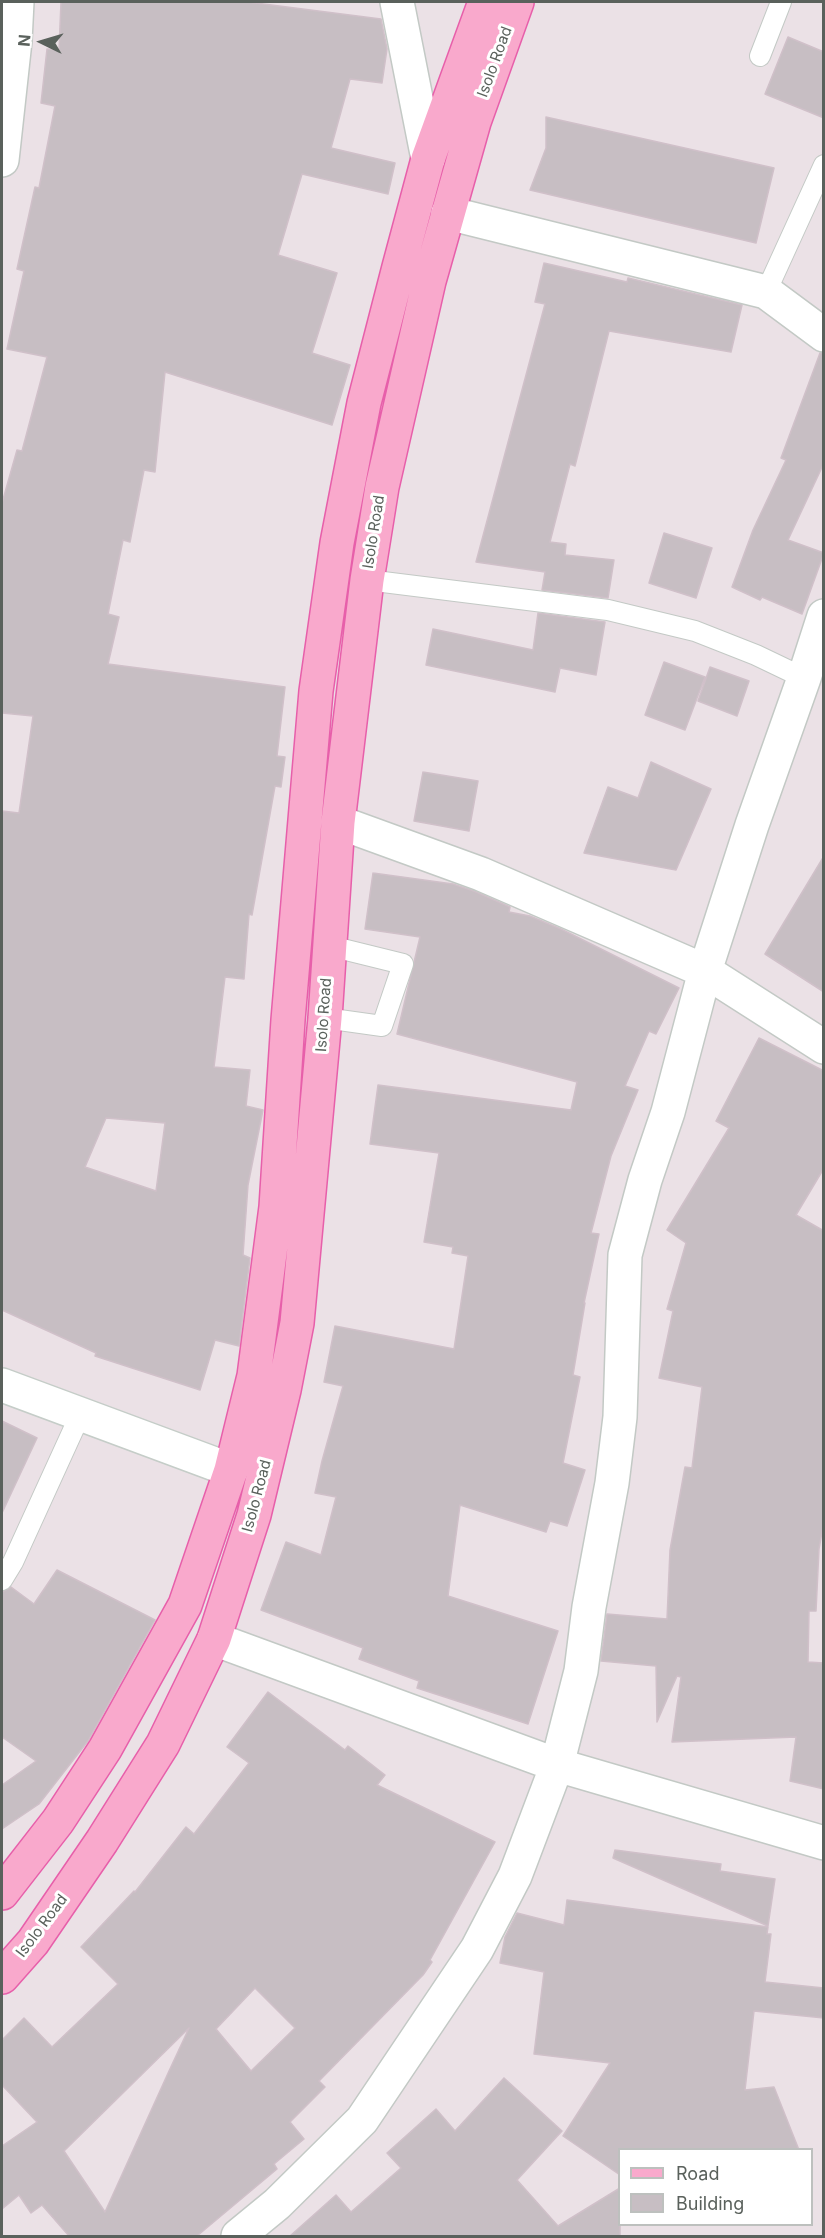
<!DOCTYPE html>
<html>
<head>
<meta charset="utf-8">
<style>
	body { margin:0 }
	#map { position:relative; width:825px; height:2238px; overflow:hidden; background:#ebe1e6; font-family:Inter,sans-serif }
	canvas { display:block }
	.frame { position:absolute; inset:0; border:3px solid #5a615c; pointer-events:none }
	.legend { position:absolute; left:618px; top:2148px; width:195px; height:78px; box-sizing:border-box; background:#fff; border:2px solid #bdc0be; margin:0; padding:8px 10px; list-style:none; font-size:18px; color:#5a615c }
	.legend li { display:flex; align-items:center; gap:12px; height:30px }
	.legend b { width:30px; border:2px solid #bdc0be }
	.north { position:absolute; left:12px; top:12px; width:60px; height:60px; -webkit-text-stroke:4px #fff; paint-order:stroke; rotate:275deg; font-size:16px; font-weight:700; line-height:24px; text-align:center; color:#5a615c }
	.north::after { content:''; display:block; margin:auto; width:21px; height:27px; background:#5a615c; clip-path:polygon(50% 0,100% 100%,50% 72%,0 100%) }
</style>
</head>
<body>
<div id="map">
<canvas width="825" height="2238"></canvas>
<div class="frame"></div>
<ul class="legend">
<li><b style="height:8px;background:#f9a9cc"></b>Road</li>
<li><b style="height:16px;background:#c7bec3"></b>Building</li>
</ul>
<div class="north">N</div>
</div>
<script>
const ctx = document.querySelector('canvas').getContext('2d');
ctx.lineJoin = 'round';
function fill(path, color) { ctx.fillStyle = color; ctx.fill(path, 'evenodd'); }
const shape = rows => new Path2D(rows.map(r => 'M' + r).join(''));
function stroke(path, color, width, dash) { ctx.strokeStyle = color; ctx.lineWidth = width; ctx.lineCap = dash ? 'butt' : 'round'; ctx.setLineDash(dash || []); ctx.stroke(path); }
function label(font, color, halo, rows, align = 'center') {
  ctx.font = font + ' Inter,sans-serif'; ctx.lineWidth = 6; ctx.setLineDash([]); ctx.textBaseline = 'middle'; ctx.strokeStyle = halo; ctx.fillStyle = color; for (const [text, x, y, turn = 0] of rows) {
    ctx.save(); ctx.translate(x, y); ctx.rotate((+turn || 0) * Math.PI / 180); ctx.textAlign = isNaN(turn) ? turn : align; if (halo) ctx.strokeText(text, 0, 0); ctx.fillText(text, 0, 0); ctx.restore();
  }
}
const building = shape([
	[61,2,248,2,381,19,387,49,382,83,350,79,331,148,395,163,388,194,302,174,278,255,337,273,312,353,350,365,332,425,165,372,155,472,144,470,130,542,123,540,108,614,119,617,108,664,285,687,277,756,285,757,281,787,275,786,252,915,249,914,244,979,225,977,214,1067,250,1070,246,1106,263,1110,248,1185,243,1255,250,1258,239,1346,215,1340,200,1390,95,1356,96,1353,2,1310,2,811,19,813,33,716,2,713,2,503,17,450,22,451,47,357,7,349,24,271,17,269,35,187,39,188,55,106,41,103,47,49,59,50,61,2],
	[106,1118,165,1123,156,1191,85,1167,106,1118],
	[788,37,824,52,824,118,765,94,788,37],
	[546,117,774,168,756,243,530,190,546,148,546,117],
	[544,263,627,282,628,278,742,305,731,352,609,331,575,466,570,464,550,542,566,544,565,555,614,560,608,598,542,590,545,572,476,562,545,304,535,302,544,263],
	[820,353,824,353,824,463,788,540,824,553,802,614,762,597,760,600,732,587,753,530,786,460,781,458,820,353],
	[664,533,712,548,696,598,649,583,664,533],
	[538,613,605,622,596,675,560,668,555,692,426,665,433,629,533,650,538,613],
	[664,662,705,677,685,730,645,715,664,662],
	[710,667,749,681,737,716,698,701,710,667],
	[651,762,711,789,676,870,584,853,608,787,638,798,651,762],
	[423,772,478,781,469,831,414,821,423,772],
	[824,856,824,992,765,954,824,856],
	[373,873,453,884,474,891,510,907,509,912,530,916,561,929,679,988,656,1034,649,1031,625,1086,638,1090,611,1156,591,1233,599,1234,584,1303,585,1303,573,1375,580,1377,563,1463,585,1470,567,1526,550,1521,546,1532,460,1505,448,1596,558,1631,528,1724,417,1688,419,1681,359,1659,363,1648,261,1610,286,1542,321,1555,336,1497,315,1493,322,1461,343,1386,324,1382,335,1326,454,1349,468,1256,452,1253,453,1247,424,1242,439,1153,370,1144,378,1085,571,1110,577,1082,397,1034,420,937,365,929,373,873],
	[759,1038,824,1071,824,1168,796,1215,824,1231,824,1521,819,1549,816,1611,809,1611,808,1662,824,1663,824,1789,790,1781,796,1737,672,1742,681,1677,677,1676,657,1722,656,1666,601,1661,607,1614,667,1619,670,1550,685,1467,692,1468,702,1387,659,1378,673,1311,667,1309,686,1243,667,1230,729,1128,716,1121,759,1038],
	[2,1421,37,1438,2,1513,2,1421],
	[57,1570,155,1620,88,1741,39,1804,2,1829,2,1785,36,1761,2,1737,2,1592,11,1587,34,1604,57,1570],
	[268,1692,345,1750,348,1746,385,1775,377,1785,495,1842,430,1960,432,1962,423,1975,319,2081,325,2087,290,2122,304,2139,274,2164,277,2169,197,2236,69,2236,42,2205,31,2213,19,2195,2,2209,2,2146,37,2122,2,2085,2,2040,24,2018,52,2047,118,1984,81,1947,134,1891,135,1892,186,1827,194,1834,249,1763,227,1747,268,1692],
	[255,1988,295,2028,251,2071,216,2029,255,1988],
	[189,2028,169,2071,105,2212,64,2151,189,2028],
	[615,1850,721,1864,720,1871,775,1879,768,1926,613,1858,615,1850],
	[567,1900,768,1927,767,1934,771,1934,765,1982,824,1988,824,2018,754,2011,745,2090,774,2087,799,2150,620,2150,620,2175,563,2136,610,2063,534,2054,544,1972,500,1963,505,1937,517,1913,564,1925,567,1900],
	[504,2078,562,2131,517,2180,558,2226,620,2188,620,2236,290,2236,336,2195,351,2212,401,2168,387,2153,436,2109,455,2131,504,2078]
]);
fill(building, '#c7bec3');
stroke(building, '#d0c0c9', 1.5);
const lane = shape([
	[760,56,781,2],
	[766,292,824,165],
	[367,580,608,610,695,631,756,655,804,678],
	[325,1018,382,1026,403,964,330,946],
	[2,1580,13,1562,81,1413]
]);
const street = shape([
	[397,2,428,159],
	[2,160,15,41,17,2],
	[448,213,766,292,824,335],
	[338,822,481,874,705,971,824,1047],
	[214,1639,557,1765,824,1843],
	[238,2236,277,2204,362,2120,477,1949,515,1876,557,1765,581,1671,589,1607,612,1483,620,1417,625,1255,645,1180,668,1112,705,971,752,825,804,678,824,616]
]);
const secondary = shape([
	[2,1385,231,1470]
]);
const primary = shape([
	[2,1893,58,1821,105,1749,185,1605,231,1470,254,1376,276,1207,288,1020,316,691,337,543,364,403,399,267,428,159,485,2],
	[2,1977,33,1942,102,1841,163,1744,214,1639,254,1515,284,1390,297,1323,325,1018,338,822,367,580,382,487,429,281,474,122,517,2]
]);
stroke(lane, '#c3c9c5', 22);
stroke(street, '#c3c9c5', 36);
stroke(secondary, '#c5cdc8', 36);
stroke(primary, '#e75faa', 36);
stroke(lane, '#fff', 20);
stroke(street, '#fff', 33);
stroke(secondary, '#fff', 33);
stroke(primary, '#f9a9cc', 33);
label('15px', '#5a615c', '#fff', [
	["Isolo Road",495,62,-70],
	["Isolo Road",374,532,-81],
	["Isolo Road",324,1015,-86],
	["Isolo Road",257,1496,-75],
	["Isolo Road",42,1926,-53]
]);
</script>
</body>
</html>
